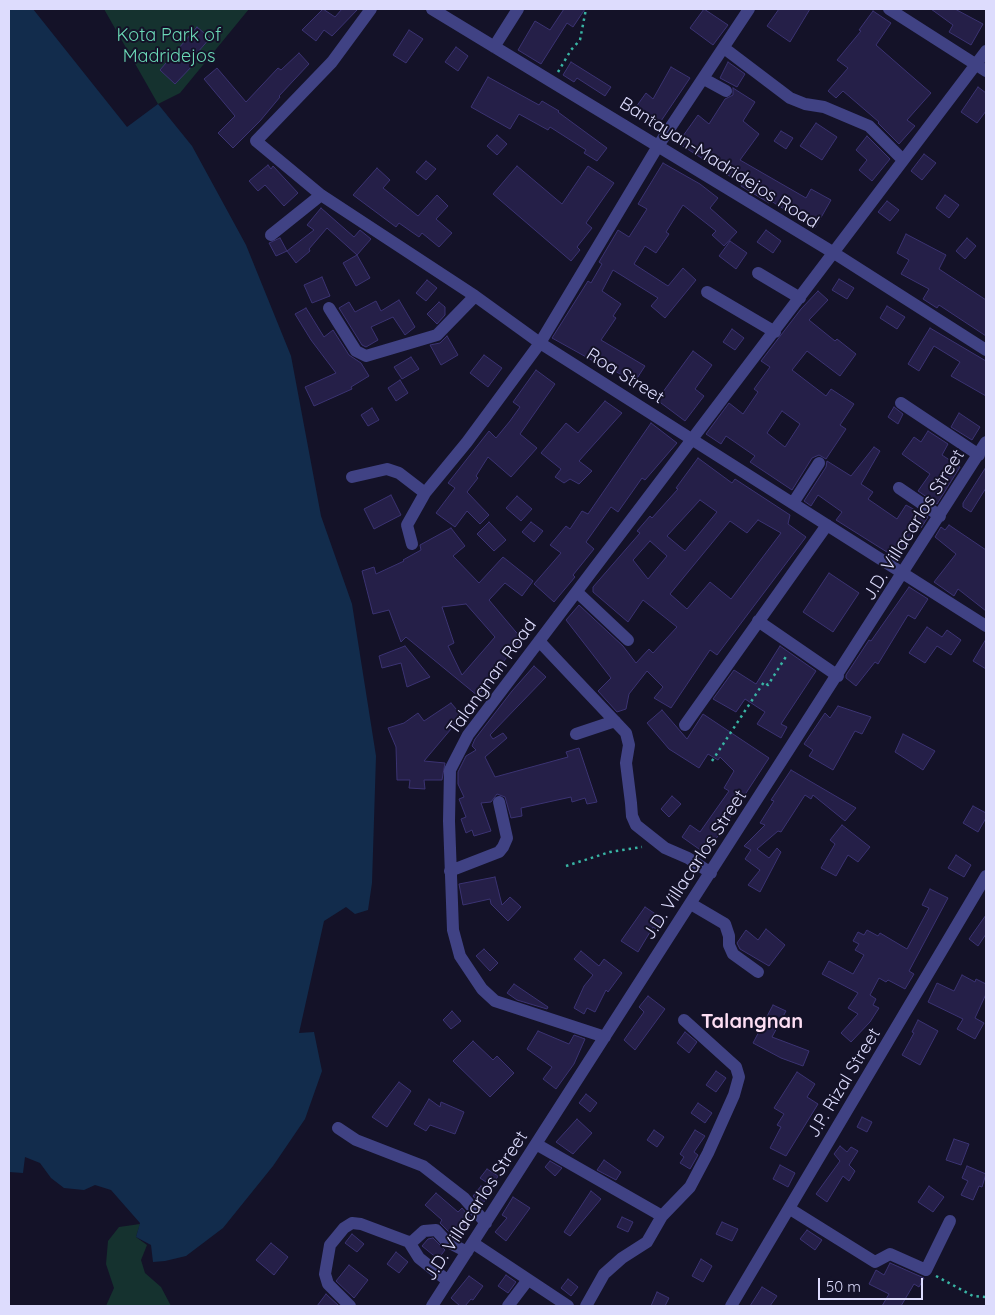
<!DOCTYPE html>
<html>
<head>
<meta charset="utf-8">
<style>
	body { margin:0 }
	#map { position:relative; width:995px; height:1315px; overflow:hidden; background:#141228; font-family:Quicksand,sans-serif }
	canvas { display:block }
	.frame { position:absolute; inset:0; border:10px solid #dddcfd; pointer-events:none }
	.scale { position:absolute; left:818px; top:1278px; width:105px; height:22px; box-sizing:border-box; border:2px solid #dddcfd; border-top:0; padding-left:6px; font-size:15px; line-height:18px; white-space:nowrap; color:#dddcfd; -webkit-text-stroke:4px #141228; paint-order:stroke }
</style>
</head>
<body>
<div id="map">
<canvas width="995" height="1315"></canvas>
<div class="frame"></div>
<div class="scale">50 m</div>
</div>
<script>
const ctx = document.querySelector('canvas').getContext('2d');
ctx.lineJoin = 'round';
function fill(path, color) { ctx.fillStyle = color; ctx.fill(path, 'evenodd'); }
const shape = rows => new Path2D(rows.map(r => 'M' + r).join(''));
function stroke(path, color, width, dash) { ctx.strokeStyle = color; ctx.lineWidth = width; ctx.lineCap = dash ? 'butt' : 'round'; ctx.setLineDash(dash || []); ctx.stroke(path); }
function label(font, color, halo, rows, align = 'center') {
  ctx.font = font + ' Quicksand,sans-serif'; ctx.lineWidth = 4; ctx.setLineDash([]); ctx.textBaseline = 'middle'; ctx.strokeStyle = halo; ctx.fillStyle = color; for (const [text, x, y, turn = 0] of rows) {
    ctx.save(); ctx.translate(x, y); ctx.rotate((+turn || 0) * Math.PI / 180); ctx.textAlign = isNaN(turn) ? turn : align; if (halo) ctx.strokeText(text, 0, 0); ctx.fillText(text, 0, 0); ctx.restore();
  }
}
fill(shape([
	[104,9,249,9,180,93,158,104],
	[140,1224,136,1237,147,1245,141,1260,145,1273,161,1287,171,1306,106,1306,114,1288,106,1264,108,1241,119,1227]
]), '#15322f');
fill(shape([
	[9,9,33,9,127,127,158,104,192,146,246,245,291,356,321,516,352,604,376,756,372,883,368,910,355,914,346,907,324,921,299,1033,314,1032,322,1071,305,1119,273,1166,223,1228,186,1256,165,1261,153,1262,151,1245,136,1237,140,1223,111,1190,95,1185,84,1190,64,1188,51,1178,40,1163,25,1157,23,1173,9,1172]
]), '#122c4c');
const building = shape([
	[323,9,335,17,342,9,358,9,332,36,324,30,316,41,302,30,323,9],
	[564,9,585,9,573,27,567,23,541,64,518,50,535,21,550,30,564,9],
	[704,9,728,25,713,45,690,28,704,9],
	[779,9,810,9,790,42,767,26,779,9],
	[931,9,955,9,983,24,971,45,949,32,953,25,931,9],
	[873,11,891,23,876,45,931,93,907,120,915,126,899,144,878,123,879,122,843,91,836,98,828,91,848,68,837,60,861,31,859,30,873,11],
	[197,27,210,38,191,60,194,64,175,84,160,70,197,27],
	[409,30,423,39,406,63,393,55,409,30],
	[456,47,468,56,458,71,445,62,456,47],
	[299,53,309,64,279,96,280,97,260,121,233,148,218,133,235,116,204,79,217,68,246,102,278,68,281,70,299,53],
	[571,62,611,87,605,96,577,78,574,82,563,75,571,62],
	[728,62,745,74,737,87,720,78,728,62],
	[671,67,690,78,659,124,636,107,646,93,653,99,671,67],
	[488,77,539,105,542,101,559,111,558,112,607,148,597,161,584,153,586,150,550,127,548,130,519,114,510,129,471,107,488,77],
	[978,87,986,93,986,111,977,123,961,112,978,87],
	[733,88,755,102,743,121,759,134,740,160,806,198,811,189,831,200,815,228,771,201,769,203,741,186,742,184,678,143,698,115,709,124,725,99,733,95,733,88],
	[816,123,837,137,822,160,800,146,816,123],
	[781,131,793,138,786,149,774,141,781,131],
	[497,135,507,144,497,155,487,146,497,135],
	[867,136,890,159,872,181,859,170,867,160,856,150,867,136],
	[924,154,936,163,922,180,911,171,924,154],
	[426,161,436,169,426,180,416,172,426,161],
	[663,163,700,184,718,198,710,208,737,232,724,246,712,235,716,231,683,205,666,232,669,234,656,253,645,246,634,264,668,286,683,268,696,280,665,318,651,306,658,298,613,270,602,291,621,304,613,316,616,318,601,340,645,366,634,383,598,360,597,363,552,338,588,281,591,283,602,264,599,262,618,230,629,237,647,209,638,204,663,163],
	[268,165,271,169,273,166,298,193,284,206,265,185,258,191,249,181,268,165],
	[517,166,562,204,588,166,614,183,586,223,592,228,577,247,580,250,571,261,493,194,517,166],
	[377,168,390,180,383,188,418,216,437,195,448,206,436,219,452,233,439,247,422,233,419,237,399,223,396,227,353,195,377,168],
	[945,195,959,205,949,218,936,208,945,195],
	[887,201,899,210,890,221,878,212,887,201],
	[321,208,354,237,360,230,371,239,357,255,327,228,309,249,310,251,296,263,287,251,314,230,307,225,321,208],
	[766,230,781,241,773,253,757,242,766,230],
	[906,234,946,255,939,269,986,300,986,336,939,305,937,308,923,299,929,289,901,274,909,260,897,253,906,234],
	[280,238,287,251,276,256,269,243,280,238],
	[967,238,976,246,965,259,956,251,967,238],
	[730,241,747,253,736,269,719,256,730,241],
	[357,255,370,278,356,286,343,263,357,255],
	[322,277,330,296,312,303,304,285,322,277],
	[839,279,854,288,847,299,832,290,839,279],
	[427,280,437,288,426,301,416,293,427,280],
	[818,291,828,300,809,320,835,341,837,339,856,354,840,376,807,351,792,370,826,396,831,389,854,404,840,425,846,429,826,459,819,455,812,458,792,490,750,462,755,456,726,436,721,444,706,434,729,403,743,414,758,392,754,389,770,367,761,361,801,309,818,291],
	[782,411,800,424,785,447,767,433,782,411],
	[399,300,415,327,405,335,393,317,371,327,378,340,366,347,362,345,339,308,349,302,355,312,376,301,381,311,399,300],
	[439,302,445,307,445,315,437,324,427,314,439,302],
	[887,306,905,317,897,329,880,318,887,306],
	[306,308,324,337,333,330,349,355,361,363,369,376,351,387,352,389,314,406,305,387,336,373,311,340,295,314,306,308],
	[930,328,986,361,986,396,951,376,960,362,934,346,919,371,908,364,930,328],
	[732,329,744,338,735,350,723,342,732,329],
	[447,336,458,355,441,365,430,345,440,343,447,336],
	[693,351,712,365,695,389,704,396,685,421,657,400,693,351],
	[484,355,502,368,488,387,470,373,484,355],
	[411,357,419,369,402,379,394,367,411,357],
	[536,370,555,384,520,434,537,448,511,477,488,457,476,476,478,478,467,492,489,515,480,524,467,511,455,527,436,513,455,488,448,483,489,431,496,438,510,421,520,407,513,402,536,370],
	[400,380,408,393,396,401,388,388,400,380],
	[605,401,622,413,579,461,592,471,579,484,570,479,564,483,555,477,561,469,541,453,566,423,578,433,605,401],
	[894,407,903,414,898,424,888,417,894,407],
	[372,408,379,420,368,426,361,415,372,408],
	[959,413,980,427,972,440,951,427,959,413],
	[651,423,677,443,645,480,642,478,618,512,611,507,586,542,594,549,573,575,575,577,554,602,534,584,561,553,550,545,566,526,570,529,582,511,588,514,651,423],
	[928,431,948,444,942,455,960,467,937,504,918,491,930,474,902,454,914,437,921,442,928,431],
	[874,447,880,451,861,484,873,492,868,499,897,519,906,505,928,517,921,528,918,526,898,559,836,520,842,512,818,495,811,506,804,501,826,467,827,461,851,476,874,447],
	[698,458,732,483,735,479,790,515,788,524,806,537,717,655,710,650,671,708,654,698,663,687,647,671,629,694,626,709,617,712,598,691,611,678,566,620,579,605,623,646,636,663,649,649,653,653,677,627,643,600,628,622,593,592,593,587,640,533,637,531,650,516,652,518,678,489,676,488,698,458],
	[700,500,717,512,685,551,667,536,700,500],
	[758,520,781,533,731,599,710,582,687,609,670,594,730,521,747,533,758,520],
	[650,541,667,556,648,579,633,560,650,541],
	[986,467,986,488,971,512,963,507,963,503,986,467],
	[391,495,401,515,374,529,364,509,391,495],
	[517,496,532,509,521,521,506,508,517,496],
	[489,522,506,540,494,551,477,534,489,522],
	[531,522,543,531,534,542,522,532,531,522],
	[949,525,986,550,986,611,958,589,954,596,934,582,956,554,935,537,941,527,945,530,949,525],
	[451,528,465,546,453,556,479,583,503,557,533,581,522,596,505,583,489,600,521,638,478,696,406,637,401,642,389,610,373,614,362,571,374,567,376,574,404,561,403,560,421,550,420,545,451,528],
	[466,604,495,637,462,675,448,646,454,643,442,607,466,604],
	[829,573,859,593,833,632,803,612,829,573],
	[909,587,928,599,915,619,908,615,878,664,875,662,856,686,846,678,846,675,869,640,871,641,909,587],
	[927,627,942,637,947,630,961,640,951,655,937,646,925,663,909,653,927,627],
	[986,639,986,669,973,661,986,639],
	[405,646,430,677,407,687,401,663,382,668,379,656,405,646],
	[780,646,816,671,781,724,787,727,781,738,757,724,765,712,745,699,736,712,713,699,734,670,756,684,780,646],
	[534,666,546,677,490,735,493,739,503,733,507,738,485,757,495,777,568,757,566,752,579,748,597,802,587,804,585,798,572,802,571,797,521,808,522,816,511,818,505,797,497,794,491,802,481,803,491,831,474,836,472,830,466,833,461,819,466,817,459,799,464,797,458,784,458,772,466,756,476,750,472,746,475,739,512,691,534,666],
	[451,703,462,716,424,761,445,763,442,780,424,780,425,789,409,788,410,780,397,780,396,747,388,728,404,723,418,713,424,721,451,703],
	[838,706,871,717,862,734,855,731,833,770,809,756,813,750,804,744,825,713,830,718,838,706],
	[662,710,687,739,703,714,769,758,706,854,682,837,690,825,700,832,729,791,724,788,734,771,720,757,718,760,708,754,699,768,669,749,647,723,662,710],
	[903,734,935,751,923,770,895,752,903,734],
	[791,770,856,808,845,821,813,795,811,799,805,795,781,832,778,831,757,849,769,858,777,848,781,852,760,892,748,885,760,870,745,859,751,850,744,846,765,825,760,823,774,801,771,800,791,770],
	[672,796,681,804,669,817,661,809,672,796],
	[973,806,986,813,986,818,978,832,963,823,973,806],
	[842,825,870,847,858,862,848,855,836,876,821,868,835,844,830,840,842,825],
	[956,855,971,865,964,877,948,868,956,855],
	[495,877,502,905,510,897,521,907,508,921,491,904,490,899,463,905,459,884,495,877],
	[930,889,948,898,909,971,914,974,905,989,888,980,886,982,879,978,870,995,876,999,873,1005,879,1008,870,1022,851,1042,841,1033,858,1014,848,1008,858,993,822,974,829,961,853,974,864,955,855,950,859,944,853,941,858,932,864,935,867,930,878,936,880,933,907,949,929,908,922,905,930,889],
	[645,907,663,919,656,929,653,927,638,952,621,941,645,907],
	[986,915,986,934,978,946,969,939,986,915],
	[766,929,785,945,769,966,740,949,737,943,746,930,758,940,766,929],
	[484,949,498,963,490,971,476,956,484,949],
	[581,951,599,966,604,959,622,973,608,992,606,990,595,1012,587,1008,584,1014,574,1008,584,986,593,975,574,959,581,951],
	[962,975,975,982,976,979,986,984,986,994,975,1018,984,1023,975,1039,957,1029,963,1019,928,1002,937,983,954,991,962,975],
	[514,984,548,1007,547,1009,517,1000,507,993,514,984],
	[648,996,665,1009,635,1050,624,1040,644,1012,639,1007,648,996],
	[773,1005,786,1011,772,1037,809,1051,803,1066,781,1058,753,1043,773,1005],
	[452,1011,461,1021,451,1029,443,1020,452,1011],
	[918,1020,938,1031,920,1065,902,1055,914,1033,912,1032,918,1020],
	[538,1031,569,1044,574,1035,585,1039,574,1064,556,1089,543,1079,552,1067,527,1049,538,1031],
	[685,1032,697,1042,689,1053,677,1043,685,1032],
	[473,1041,493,1060,497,1056,514,1073,490,1097,453,1061,473,1041],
	[716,1071,726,1078,716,1092,706,1085,716,1071],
	[797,1072,815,1084,807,1097,818,1104,786,1156,770,1148,781,1127,777,1125,784,1114,774,1108,797,1072],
	[399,1082,411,1091,387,1127,372,1117,399,1082],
	[586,1094,597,1103,590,1112,579,1103,586,1094],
	[429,1099,440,1107,441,1102,464,1112,455,1134,430,1125,426,1131,414,1124,429,1099],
	[698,1103,712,1113,705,1123,691,1113,698,1103],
	[862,1117,872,1122,867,1132,857,1127,862,1117],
	[577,1119,592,1133,573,1154,556,1142,577,1119],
	[654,1130,664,1137,657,1147,647,1140,654,1130],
	[695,1130,705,1136,694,1152,698,1155,690,1169,680,1163,684,1157,680,1154,695,1130],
	[954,1139,969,1144,961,1165,946,1160,954,1139],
	[840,1146,847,1152,851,1147,858,1151,849,1165,855,1171,849,1181,843,1176,827,1202,816,1194,840,1161,834,1154,840,1146],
	[604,1160,621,1172,616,1180,597,1170,604,1160],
	[550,1161,562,1168,555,1176,545,1167,550,1161],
	[780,1165,795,1173,788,1187,773,1179,780,1165],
	[967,1166,986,1174,982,1187,979,1186,973,1200,961,1195,968,1181,962,1178,967,1166],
	[487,1169,498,1176,492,1186,480,1178,487,1169],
	[481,1186,491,1194,481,1205,473,1196,481,1186],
	[929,1186,944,1197,933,1212,918,1202,929,1186],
	[591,1191,601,1199,570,1236,564,1232,591,1191],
	[436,1193,458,1212,462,1208,471,1219,459,1232,461,1233,458,1238,451,1234,440,1223,442,1220,425,1205,436,1193],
	[513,1197,530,1208,506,1241,495,1232,507,1218,502,1215,513,1197],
	[622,1217,633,1222,628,1232,617,1227,622,1217],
	[722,1222,738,1229,732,1241,716,1234,722,1222],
	[807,1230,822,1240,815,1250,800,1239,807,1230],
	[352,1234,364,1244,357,1252,345,1243,352,1234],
	[433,1238,445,1250,438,1259,422,1246,428,1239,433,1238],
	[271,1243,288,1257,274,1275,256,1260,271,1243],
	[396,1252,408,1262,399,1273,387,1264,396,1252],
	[701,1259,712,1266,703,1282,692,1276,701,1259],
	[890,1263,924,1278,919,1287,914,1284,901,1306,882,1306,889,1294,869,1284,876,1270,884,1275,890,1263],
	[349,1265,368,1280,354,1298,336,1281,349,1265],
	[506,1275,516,1282,508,1293,498,1286,506,1275],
	[469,1276,483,1286,473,1300,471,1299,465,1306,460,1306,451,1298,469,1276],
	[568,1279,578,1287,571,1296,561,1288,568,1279],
	[762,1287,777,1296,770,1306,750,1306,762,1287],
	[657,1292,669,1298,665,1306,651,1306,657,1292],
	[326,1294,339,1306,317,1306,326,1294]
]);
fill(building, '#251f48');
stroke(building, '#3b3372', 1);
stroke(shape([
	[558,72,571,50,580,40,586,9],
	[712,761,764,682,768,685,787,655],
	[566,866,610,852,642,847],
	[936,1276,973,1296,986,1297]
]), '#39b4a4', 2.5, [2.5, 4]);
stroke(shape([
	[371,9,332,62,256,141,321,195,475,296,540,343,986,626],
	[432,9,834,253,986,350],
	[889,9,986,71],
	[494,47,518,9],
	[724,48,790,98,805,104,824,107,869,126,903,160],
	[704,79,726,91],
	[271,235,321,195],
	[758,273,800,298],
	[707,292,775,332],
	[329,308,356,351,366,356,437,335,475,296],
	[901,403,979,455],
	[352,477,387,469,399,473,425,493],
	[899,488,940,516],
	[793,503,819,463],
	[412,544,407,525,425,493,467,442,540,343,658,146,749,9],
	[577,592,628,640],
	[758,621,838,676],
	[539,641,626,733,629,745,626,763,631,803,632,816,636,825,665,848,688,858,711,873],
	[685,725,827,525],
	[576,734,615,721],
	[450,871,499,852,503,847,507,838,499,802],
	[691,904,725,924,729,936,729,945,733,954,758,972],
	[605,1037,495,1001,482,989,460,956,453,930,449,821,450,770,468,735,986,51],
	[338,1128,356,1140,423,1166,464,1198,486,1223],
	[536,1144,662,1216],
	[790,1209,875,1262,890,1254,926,1270,950,1221],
	[409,1242,419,1258,448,1281],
	[473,1243,568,1306],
	[350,1306,328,1284,325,1274,330,1245,344,1228,352,1223,361,1224,409,1242,413,1241,424,1231,436,1230,446,1241,467,1252],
	[432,1306,986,442],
	[508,1306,527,1281],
	[586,1306,604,1274,622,1258,647,1242,662,1216,690,1187,708,1153,734,1095,739,1077,736,1067,684,1020],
	[731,1306,986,876]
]), '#404284', 12);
label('18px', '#6bd9b7', '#141228', [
	["Kota Park of",169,36],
	["Madridejos",169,57]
]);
label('18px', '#dddcfd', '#141228', [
	["Bantayan-Madridejos Road",719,163,32],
	["Roa Street",625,376,32],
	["J.D. Villacarlos Street",914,525,-58],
	["Talangnan Road",492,677,-54],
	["J.D. Villacarlos Street",695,865,-57],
	["J.P. Rizal Street",844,1083,-59],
	["J.D. Villacarlos Street",476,1206,-57]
]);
label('bold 20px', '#fddef3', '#141228', [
	["Talangnan",752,1022]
]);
</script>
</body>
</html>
